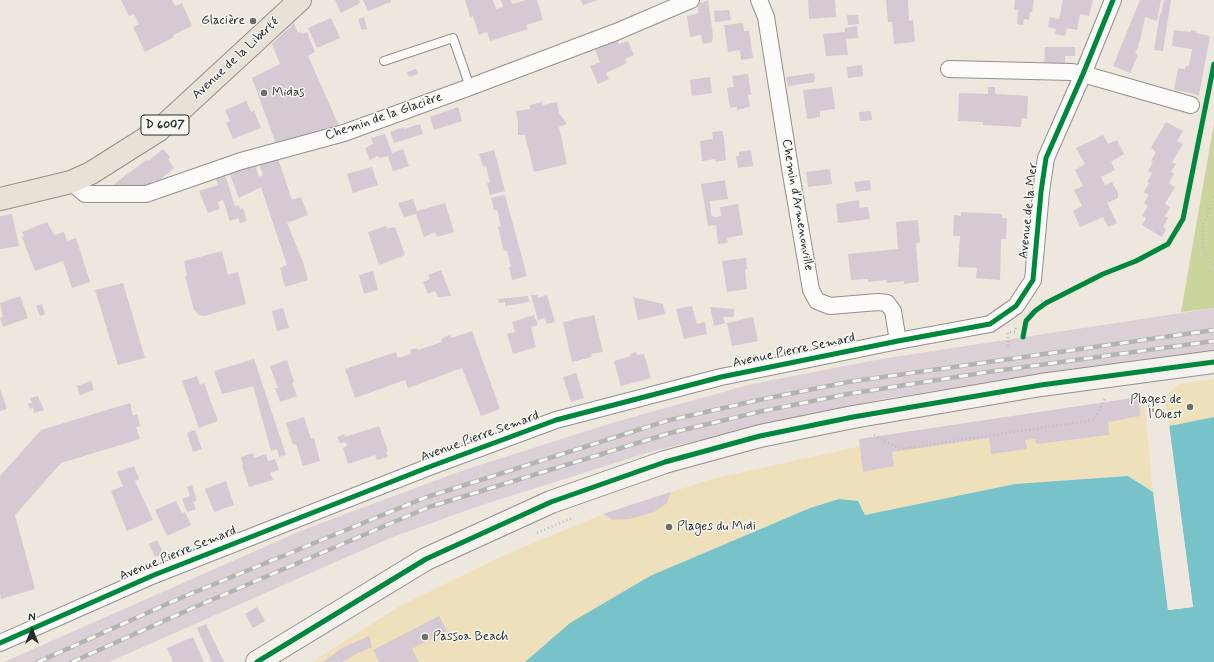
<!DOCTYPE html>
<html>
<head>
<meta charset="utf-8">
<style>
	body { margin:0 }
	#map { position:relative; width:1214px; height:662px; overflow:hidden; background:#eee7de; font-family:Mynerve,sans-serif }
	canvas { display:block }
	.north { position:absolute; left:12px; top:610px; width:40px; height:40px; -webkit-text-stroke:3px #f6f6f2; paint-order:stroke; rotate:0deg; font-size:11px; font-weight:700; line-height:16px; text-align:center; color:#2b2b2b }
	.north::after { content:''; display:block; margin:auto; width:14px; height:18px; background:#2b2b2b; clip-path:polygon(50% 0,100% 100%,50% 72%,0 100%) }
</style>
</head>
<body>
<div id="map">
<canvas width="1214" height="662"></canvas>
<div class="north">N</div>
</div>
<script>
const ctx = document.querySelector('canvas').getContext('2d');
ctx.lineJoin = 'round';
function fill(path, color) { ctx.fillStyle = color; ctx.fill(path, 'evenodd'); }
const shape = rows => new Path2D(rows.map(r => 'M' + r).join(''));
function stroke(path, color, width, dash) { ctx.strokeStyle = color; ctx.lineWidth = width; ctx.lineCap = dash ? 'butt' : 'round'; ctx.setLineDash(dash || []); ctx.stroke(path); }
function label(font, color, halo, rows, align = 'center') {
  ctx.font = font + ' Mynerve,sans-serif'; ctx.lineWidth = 3; ctx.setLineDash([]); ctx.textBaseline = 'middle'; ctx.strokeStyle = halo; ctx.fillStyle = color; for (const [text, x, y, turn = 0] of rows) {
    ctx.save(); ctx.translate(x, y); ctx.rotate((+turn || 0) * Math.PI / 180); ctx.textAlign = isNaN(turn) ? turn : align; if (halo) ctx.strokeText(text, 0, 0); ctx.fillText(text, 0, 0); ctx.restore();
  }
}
fill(shape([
	[1214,308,1214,351,1042,374,883,399,766,424,650,452,479,506,390,538,109,662,4,662,305,529,464,470,615,422,752,384,881,359]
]), '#dcd0d7');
fill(shape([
	[1214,123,1214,308,1181,312]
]), '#ccd49d');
fill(shape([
	[1214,379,1214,417,1169,426,1165,396,1179,384],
	[1144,398,1153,492,1128,476,1015,484,865,515,839,499,810,508,650,576,570,623,525,662,312,662,398,607,496,559,603,514,712,479,929,431]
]), '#eee0bb');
fill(shape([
	[1214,417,1214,662,525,662,570,623,650,576,810,508,839,499,858,501,865,515,1015,484,1128,476,1153,492,1168,610,1193,607,1169,426]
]), '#78c3ca');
fill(shape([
	[1167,424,1169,424,1193,607,1168,610,1153,489,1155,492,1170,608,1191,606]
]), '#eee7de');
fill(shape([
	[121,0,172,0,175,6,182,3,192,26,173,35,174,37,145,52,133,27,139,24,134,14,129,16],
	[335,0,359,0,360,3,341,13],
	[363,0,391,0,391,2,368,11],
	[465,0,493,0,496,9,503,7,501,0,511,0,512,4,526,0,537,0,543,20,526,25,528,29,490,41,487,32,479,35,473,16,470,17],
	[581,0,598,0,583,5],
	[708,0,713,35,712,42,703,44,701,35,690,37,687,16,699,13,697,5],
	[808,0,835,0,836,17,809,19],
	[886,0,908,0,909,21,913,20,915,42,894,44,892,22,888,22],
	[1015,0,1034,0,1032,12,1030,12,1029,20,1024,19,1023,25,1017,24,1018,10,1014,10],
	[1063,0,1093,0,1089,16,1080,14,1077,30,1067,28,1065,36,1055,34,1056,29,1048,27,1050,17,1059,19],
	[1140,0,1161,0,1157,21,1145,17,1141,37,1138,45,1139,46,1135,53,1138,55,1130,73,1113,66],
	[1164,0,1171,0,1163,51,1154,50,1160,13,1161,14],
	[729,10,731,20,715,22,714,11],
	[847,15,858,15,859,24,848,25],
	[364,17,367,29,362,30,358,19],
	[331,18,340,38,317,48,308,28],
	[294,23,298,33,301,32,302,34,307,32,315,52,308,56,340,128,276,144,252,78,280,64,272,44],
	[743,23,744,31,749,31,753,58,741,60,740,50,728,52,724,25],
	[857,26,858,38,846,39,848,55,826,56,823,34,845,32,845,28],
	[1174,30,1191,32,1191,30,1196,31,1196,33,1210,36,1199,95,1174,90,1178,68,1185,69,1186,66,1189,66,1192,49,1172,46],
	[617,40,619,44,628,41,634,55,625,59,627,63,606,73,609,79,598,84,590,66,600,62,595,50],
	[1045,47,1075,47,1075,56,1065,56,1065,67,1044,66],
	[862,65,863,76,848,78,847,67],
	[416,69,418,74,409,77,407,72],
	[814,73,815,82,788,86,786,77],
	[748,74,751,95,748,95,750,107,737,110,737,107,730,108,727,88,734,87,732,76],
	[710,77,712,93,692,96,690,80],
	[832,87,835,109,820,111,820,117,807,119,803,90],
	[988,87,995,87,995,94,1028,96,1027,119,1022,118,1021,127,983,125,983,122,958,121,959,93,988,94],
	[246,101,251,112,254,111,261,128,233,139,226,123,230,121,225,110],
	[542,102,543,105,557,102,559,113,567,124,559,127,567,164,534,172,525,135,518,135,518,123,516,111,530,109,530,105],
	[458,107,462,121,434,130,430,117],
	[871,111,872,120,860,121,859,112],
	[1166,122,1183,131,1177,141,1183,144,1172,162,1176,164,1171,172,1174,174,1169,183,1175,187,1165,204,1170,207,1165,216,1168,218,1163,227,1166,229,1162,237,1142,225,1146,218,1142,216,1148,206,1144,203,1149,195,1144,192,1149,183,1147,182,1152,173,1148,171,1153,162,1151,161,1156,152,1151,148],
	[420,124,423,134,394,143,390,132,404,127,404,129],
	[722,131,724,138,726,160,716,162,715,159,702,161,700,141,713,139,712,132],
	[385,134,392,153,403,149,409,166,393,171,388,156,379,158,378,156,370,160,365,148,373,144,371,138],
	[1103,135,1108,144,1117,140,1124,154,1111,162,1115,170,1101,177,1105,185,1112,182,1118,193,1118,198,1107,203,1117,223,1108,227,1103,217,1080,227,1073,211,1082,206,1074,190,1083,186,1075,170,1085,164,1076,148],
	[163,149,170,157,168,159,174,168,156,183,154,180,146,187,104,192,147,159,148,161],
	[494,150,505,191,490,195,487,183,490,182,486,166,483,166,479,154],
	[751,150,753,166,738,168,736,156,739,156,739,152],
	[278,159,292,200,301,197,308,215,287,223,303,262,308,280,285,287,280,268,287,265,261,187,239,198,229,172,254,162,259,177,263,175,259,164],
	[372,167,378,185,353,193,347,174],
	[830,169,832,184,808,187,806,172],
	[225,175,235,206,239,205,240,209,243,208,247,221,240,223,238,218,230,221,223,200,218,202,220,209,208,213,199,191,218,185,216,179],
	[725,180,728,199,710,201,711,215,715,217,721,216,720,207,738,204,743,235,727,238,728,243,718,244,716,225,708,226,701,184],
	[870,180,871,190,856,192,854,182],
	[505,195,527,276,512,280,509,267,511,267,507,250,504,251,498,227,501,226,497,210,494,210,491,198],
	[413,199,417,211,445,203,454,232,437,237,435,232,424,237,416,214,404,217,398,203],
	[859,200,860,208,868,207,870,219,838,223,836,204],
	[961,212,1002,214,1002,218,1007,218,1006,239,1001,239,1000,280,976,278,977,268,958,267,960,236,953,236,954,215,961,216],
	[12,214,19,246,0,249,0,216],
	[918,220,920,242,916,243,919,282,904,284,904,281,887,283,886,280,868,282,868,279,851,280,848,254,898,249,896,222],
	[47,222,54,235,64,232,67,241,76,238,90,282,72,288,63,261,35,271,22,237,24,236,22,232],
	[386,226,387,229,395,227,405,255,379,265,368,232],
	[222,251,228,275,238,272,246,304,204,316,199,315,194,310,185,276,187,276,184,261],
	[746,258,747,269,745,269,747,289,727,292,722,261],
	[441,270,451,296,438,297,435,291,428,294,423,282,430,279,428,275],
	[373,271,378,290,364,294,359,275],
	[123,283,145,358,118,365,95,290],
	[531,295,537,295,538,298,547,295,555,322,547,324,544,318,538,320],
	[20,296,28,318,3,327,0,318,3,317,0,303],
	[528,296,529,302,505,306,505,302,499,303,498,299],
	[633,297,663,304,665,314,638,320],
	[42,304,45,314,40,316,36,306],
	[692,306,697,324,705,322,707,334,684,339,676,309],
	[710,307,734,309,734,317,723,317,725,323,714,326],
	[283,308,289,328,277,331,272,311],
	[534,315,538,325,531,327,536,347,513,354,507,334,515,332,512,322],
	[594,315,603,352,591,354,592,357,572,362,563,322],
	[753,317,758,341,732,346,727,323],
	[472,331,500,409,481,416,462,368,408,388,405,380,355,398,345,369,396,352,398,358,411,354,410,350,417,348,418,350,442,342,441,339,450,335,451,338],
	[636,352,637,355,644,354,651,378,621,386,614,361,631,356,630,354],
	[254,359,286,455,279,457,277,449,271,451,253,386,222,394,214,371],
	[287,360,294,382,292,383,297,396,280,402,275,388,278,388,270,366],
	[576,373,584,398,571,402,563,377],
	[197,376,200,385,204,383,218,421,199,428,182,381],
	[91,381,94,390,80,395,77,386],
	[0,389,7,409,0,411],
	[38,396,44,410,34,413,33,407,30,409,28,404,32,403,30,398],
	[1139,397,1140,416,1108,422,1109,435,1036,444,1035,439,1025,440,1027,449,991,454,989,438,892,452,894,466,863,472,859,439],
	[130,403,133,416,137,414,140,426,136,427,140,439,61,463,15,515,35,589,1,599,0,594,0,476,41,430],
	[304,417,311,439,314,438,320,461,303,466,296,444,293,445,286,423],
	[379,426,388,451,386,452,388,457,377,460,375,455,348,464,343,448,347,446,346,442,340,443,337,437,344,434,345,437],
	[195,430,202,449,193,452,187,433],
	[253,453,254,458,266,454,268,461,275,459,279,470,270,473,273,480,249,487,242,465,243,465,241,457],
	[134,466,139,479,135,481,153,520,127,531,111,491,123,486,117,472],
	[226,481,234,505,214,512,205,489],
	[192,485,197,501,193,502,196,509,187,512,182,499,190,496,187,487],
	[671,492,667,503,654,512,630,519,613,520,603,514],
	[176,501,182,513,185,512,191,525,167,536,155,510],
	[157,540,164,554,155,557,149,544],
	[257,607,265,621,253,628,245,614],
	[439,616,447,631,412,649,419,662,379,662,373,650],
	[206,624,224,662,212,662,197,628],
	[369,636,372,647,358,653,342,662,323,662,342,648],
	[193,637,204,662,173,662,167,648]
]), '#d5c9d3');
const lane = shape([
	[384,61,453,38,470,87]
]);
const street = shape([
	[759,0,766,17,790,168,811,290,817,301,830,306,878,302,887,303,893,311,898,341],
	[949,69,1071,72,1083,74,1191,105],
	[71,182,85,194,146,194,241,161,344,133,470,87,616,32,691,0],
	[0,643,154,575,429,467,556,420,721,377,898,341,990,324,1016,306,1033,280,1041,192,1046,158,1083,74,1113,0]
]);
const secondary = shape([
	[257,662,426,559,551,502,665,462,760,436,853,417,1041,385,1214,362]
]);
const primary = shape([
	[0,199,71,182,91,173,159,130,300,0]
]);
stroke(lane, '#938f8a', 10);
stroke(street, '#938f8a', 18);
stroke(secondary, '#938f8a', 24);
stroke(primary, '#938f8a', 24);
stroke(shape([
	[1214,197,1203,224,1203,248,1211,263,1214,265],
	[1041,301,1043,300,1046,303],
	[1010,332,1015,332,1016,326],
	[1008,333,1008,346],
	[874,435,900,449,1094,420,1106,397],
	[537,533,572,518]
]), '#bebcbb', 2.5, [1, 3]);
stroke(lane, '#fcfbfa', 8);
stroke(street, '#fcfbfa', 16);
stroke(secondary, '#f5f1ec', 22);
stroke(primary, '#e8e2d6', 22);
const rail = shape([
	[38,662,178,599,424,498,666,421,759,400,848,382,1214,330],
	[72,662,195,607,429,507,670,433,763,411,848,394,988,372,1214,341]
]);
stroke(rail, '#b4b3b2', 4.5);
stroke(rail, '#f6f6f2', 3, [9]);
stroke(shape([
	[1023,337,1026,321,1035,311,1046,303,1103,274,1136,261,1168,244,1183,219,1214,64],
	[0,643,154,575,429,467,556,420,721,377,898,341,990,324,1016,306,1033,280,1041,192,1046,158,1083,74,1113,0],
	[257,662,426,559,551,502,665,462,760,436,853,417,1041,385,1214,362]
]), '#00873e', 5);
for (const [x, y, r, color] of [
	[253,21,4,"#6f6d6a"],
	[264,93,4,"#6f6d6a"],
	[1190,407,4,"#6f6d6a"],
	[669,527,4,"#6f6d6a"],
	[425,637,4,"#6f6d6a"]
]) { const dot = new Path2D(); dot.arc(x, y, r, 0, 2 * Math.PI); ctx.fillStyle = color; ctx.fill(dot); stroke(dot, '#f6f6f2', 1.5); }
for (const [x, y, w] of [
	[165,125,48]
]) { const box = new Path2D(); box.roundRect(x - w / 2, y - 10, w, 20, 3); ctx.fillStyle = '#f6f6f2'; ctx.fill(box); stroke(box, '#2b2b2b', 1); }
label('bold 12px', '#2b2b2b', null, [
	["D 6007",165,125]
]);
label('13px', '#2b2b2b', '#f6f6f2', [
	["Glacière",245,21,"right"],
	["Midas",272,93],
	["Plages de",1182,400,"right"],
	["l'Ouest",1182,415,"right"],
	["Plages du Midi",677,527],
	["Passoa Beach",433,637]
], 'left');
label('13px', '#2b2b2b', '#f6f6f2', [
	["Avenue de la Liberté",236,59,-43],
	["Chemin de la Glacière",384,117,-19],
	["Chemin d'Armenonville",797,205,80],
	["Avenue de la Mer",1029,211,-84],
	["Avenue Pierre Semard",794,351,-12],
	["Avenue Pierre Semard",480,437,-20],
	["Avenue Pierre Semard",178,554,-22]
]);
</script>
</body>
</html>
